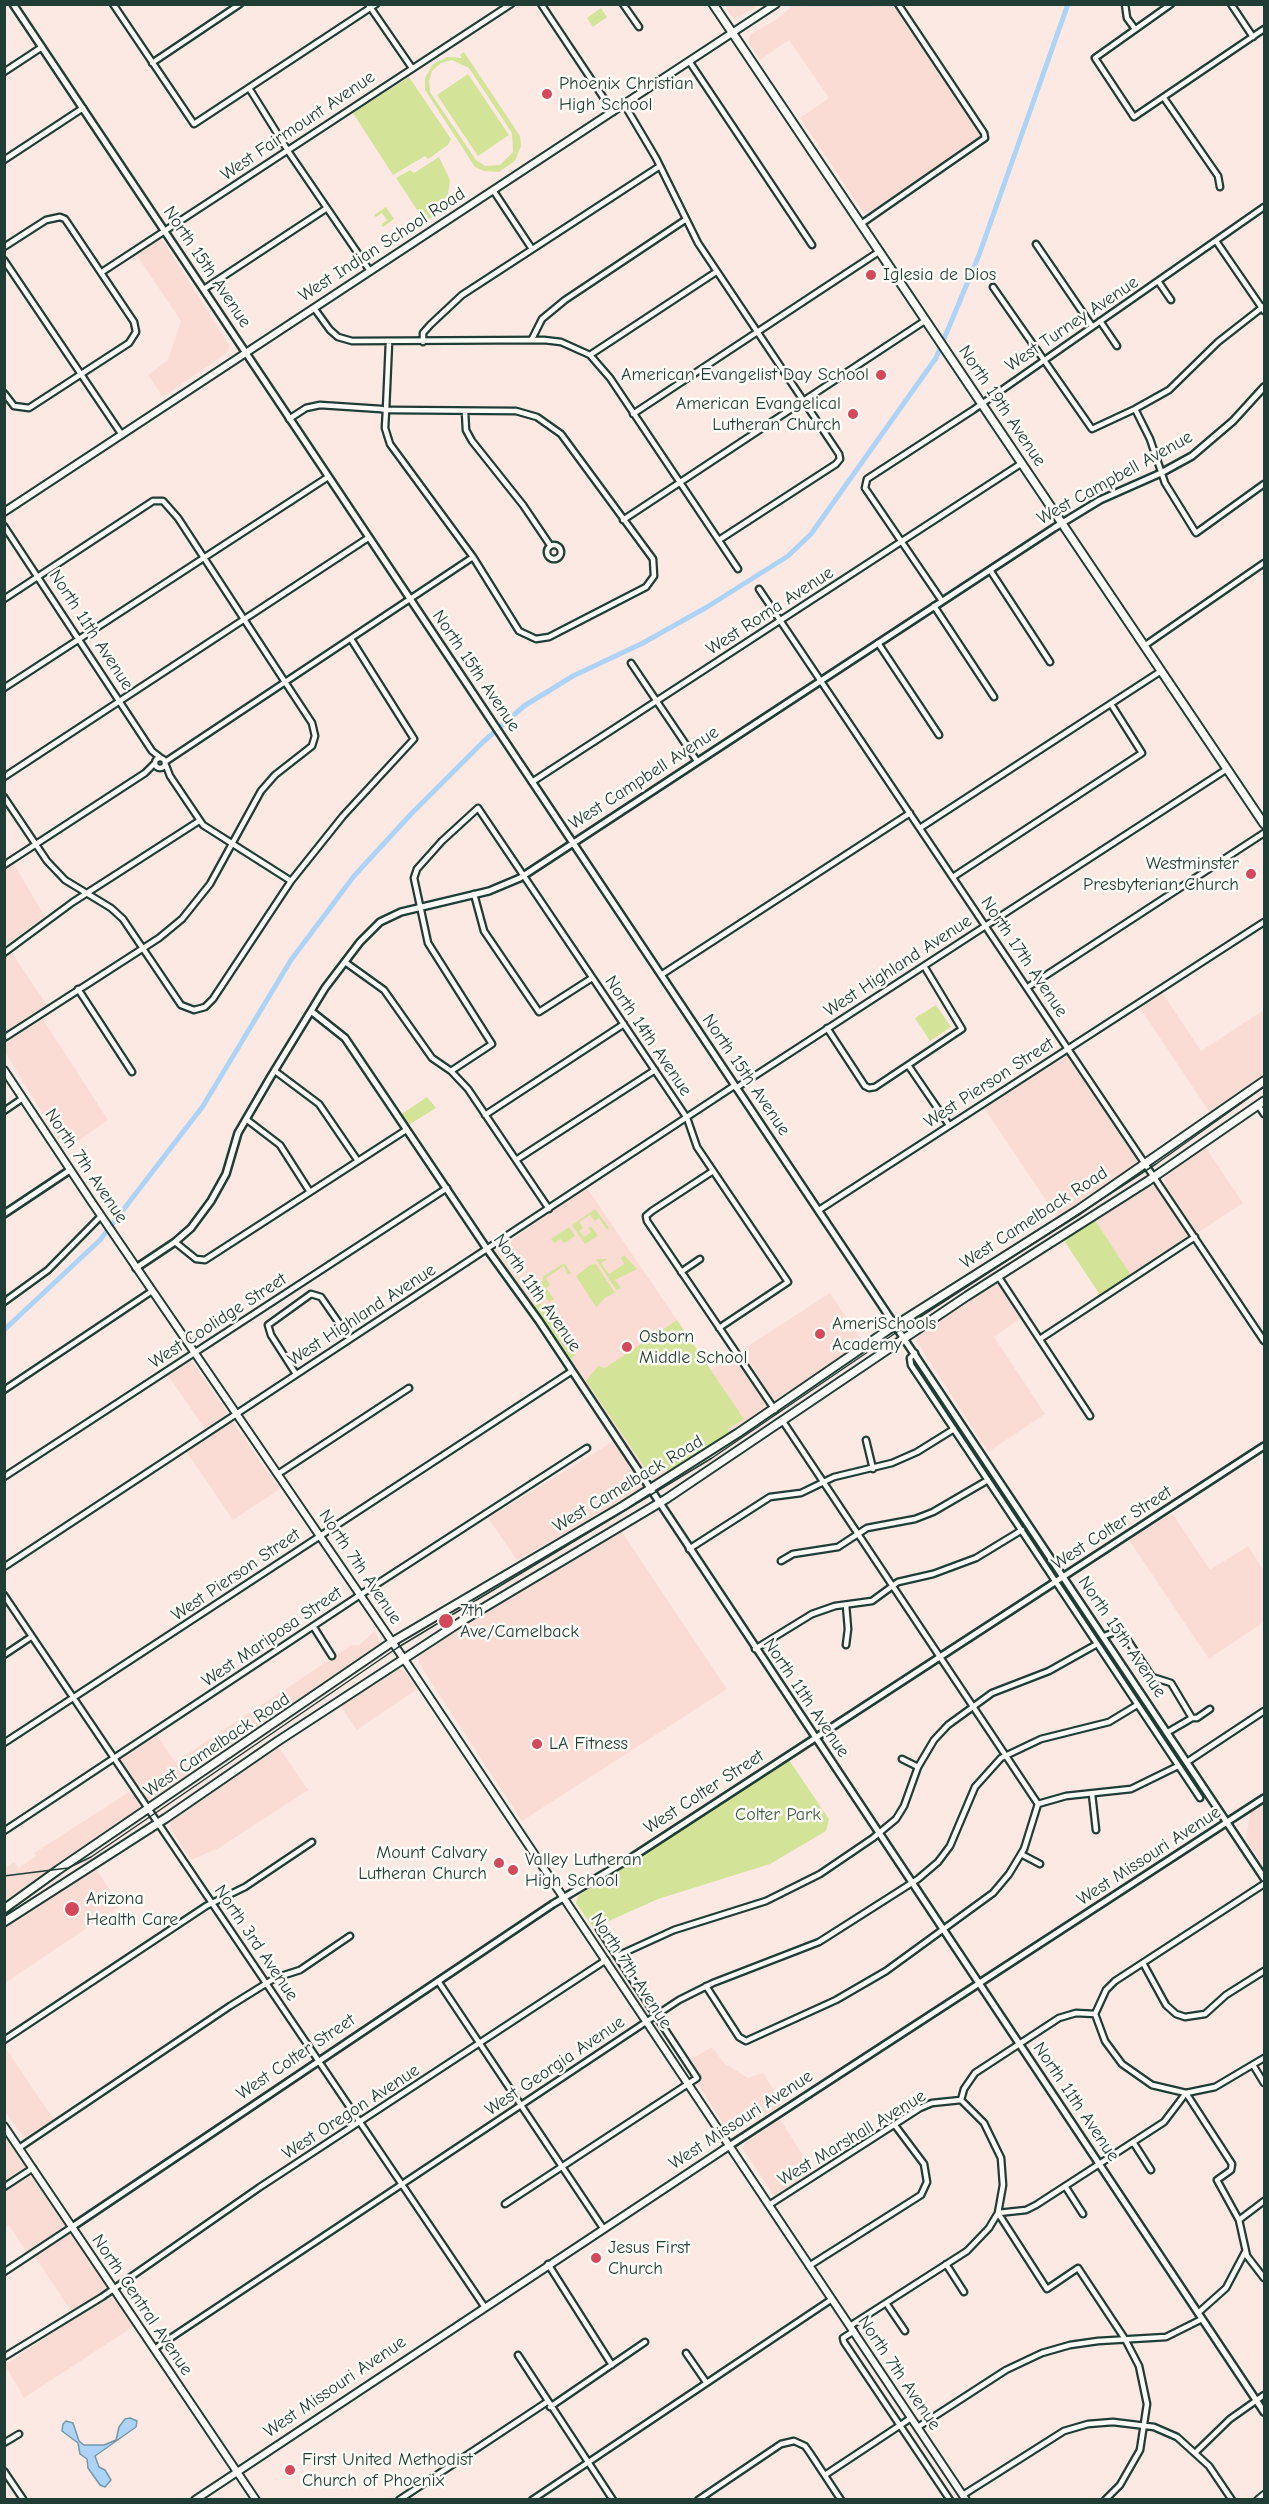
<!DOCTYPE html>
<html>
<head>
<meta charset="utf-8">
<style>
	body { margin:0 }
	#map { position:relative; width:1269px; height:2504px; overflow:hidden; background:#fce9e3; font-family:"Comic Neue",sans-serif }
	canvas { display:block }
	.frame { position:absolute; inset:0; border:6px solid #1f3d34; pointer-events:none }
</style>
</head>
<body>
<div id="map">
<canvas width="1269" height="2504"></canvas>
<div class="frame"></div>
</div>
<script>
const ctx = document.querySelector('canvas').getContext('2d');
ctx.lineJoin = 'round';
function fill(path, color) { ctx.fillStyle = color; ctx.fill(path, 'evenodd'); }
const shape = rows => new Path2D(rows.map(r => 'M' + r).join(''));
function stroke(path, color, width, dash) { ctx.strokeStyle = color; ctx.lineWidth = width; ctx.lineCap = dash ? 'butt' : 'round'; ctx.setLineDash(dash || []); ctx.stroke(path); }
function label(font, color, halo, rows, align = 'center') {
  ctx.font = font + ' "Comic Neue",sans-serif'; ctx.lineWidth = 5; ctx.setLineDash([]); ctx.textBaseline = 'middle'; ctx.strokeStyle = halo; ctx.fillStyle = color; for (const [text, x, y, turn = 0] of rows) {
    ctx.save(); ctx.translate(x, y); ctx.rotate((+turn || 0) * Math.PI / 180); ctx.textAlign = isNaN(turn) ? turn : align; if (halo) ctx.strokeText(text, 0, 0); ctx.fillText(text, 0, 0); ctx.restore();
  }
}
fill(shape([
	[795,4,893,5,980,133,978,139,869,213,864,213,800,118,829,98,789,40,760,60,748,42,751,34,777,19],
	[725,5,759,5,736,18,731,16],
	[161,238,229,345,228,352,163,397,148,375,168,360,181,321,136,254],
	[14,864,45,917,5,945,5,870],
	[12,953,47,1005,5,1032,4,958],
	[1163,994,1201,1051,1264,1010,1264,1077,1210,1113,1140,1008],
	[42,1018,108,1120,65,1150,5,1052,5,1042],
	[1067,1056,1137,1160,1132,1168,1058,1218,984,1108],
	[1204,1145,1243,1203,1197,1233,1165,1185,1164,1178],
	[1150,1185,1158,1188,1188,1236,1131,1275,1095,1220],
	[587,1188,711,1370,734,1356,768,1408,655,1481,648,1477,495,1251],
	[994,1284,1000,1286,1021,1318,994,1337,1045,1414,988,1452,916,1340,918,1335,948,1313],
	[830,1293,863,1343,777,1402,773,1400,742,1350],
	[188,1360,193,1362,226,1411,225,1416,205,1429,167,1374],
	[232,1421,280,1489,233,1520,186,1451],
	[614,1441,643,1487,641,1491,517,1560,488,1518],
	[1172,1513,1210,1570,1248,1546,1264,1571,1264,1622,1209,1659,1129,1540],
	[622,1532,727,1689,522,1821,419,1663,418,1655,514,1596,527,1585],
	[375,1631,380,1644,153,1801,146,1798,119,1760,157,1735,175,1762,352,1645,359,1645],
	[397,1668,403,1669,417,1689,357,1730,340,1705],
	[278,1746,308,1790,219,1848,191,1860,170,1828,171,1821],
	[131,1791,140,1803,138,1812,5,1901,5,1868,14,1862,19,1868,36,1856,34,1853],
	[1264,1804,1264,1867,1246,1839,1250,1813],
	[96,1869,120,1906,5,1983,5,1927],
	[5,2047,54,2120,25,2139,5,2112],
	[712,2047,724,2063,748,2078,763,2073,783,2104,732,2133,727,2130,698,2084,700,2077,691,2059],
	[780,2119,814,2173,775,2197,743,2149,744,2144],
	[4,2126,137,2324,24,2398,5,2365,75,2317,35,2257,31,2259,9,2225,5,2228]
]), '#fbdcd5');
fill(shape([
	[601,8,607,17,593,27,587,18],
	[464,52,520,136,521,146,515,161,499,172,484,171,475,167,425,90,425,78,433,64,447,57,462,58,460,55],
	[452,60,469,68,512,133,513,152,500,165,485,166,476,160,430,92,429,81,432,71,441,63],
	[468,74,509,135,478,156,437,95],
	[409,77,451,139,448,145,428,159,425,156,393,175,353,113],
	[439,157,450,180,447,200,440,212,425,222,396,178,410,170,414,173],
	[386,207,394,219,383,227,381,225,387,220,382,213,376,217,374,215],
	[936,1005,951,1027,930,1041,915,1018],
	[427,1097,436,1108,407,1126,400,1115],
	[595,1209,609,1228,607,1230,599,1218,595,1221,590,1215,579,1222,583,1228,579,1231,584,1237,591,1232,588,1228,591,1226,598,1236,585,1244,572,1225],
	[1095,1220,1131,1275,1100,1295,1063,1239],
	[569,1227,575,1236,568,1241,564,1243,560,1239,555,1243,551,1239],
	[624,1255,637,1269,615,1280,621,1288,616,1290,596,1259,607,1259,601,1263,609,1274,624,1264,621,1258],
	[562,1264,565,1264,571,1273,568,1275,564,1266,546,1278,550,1285,546,1288,554,1299,549,1302,541,1290,543,1277],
	[596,1264,615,1293,606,1297,596,1307,576,1276,590,1265],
	[540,1303,575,1355,571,1360,534,1306],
	[677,1320,744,1419,728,1429,730,1432,668,1471,666,1469,650,1475,586,1381,598,1366,605,1368],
	[789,1760,829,1819,826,1831,770,1864,658,1899,600,1925,592,1926,576,1903,578,1896]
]), '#d3e498');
const water = shape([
	[130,2418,137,2421,136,2427,95,2456,99,2467,105,2470,111,2480,105,2487,100,2485,88,2468,87,2459,80,2454,78,2443,62,2431,63,2424,66,2421,73,2423,79,2441,84,2445,104,2445,116,2440,119,2427,125,2419,130,2418]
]);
fill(water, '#add4f7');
stroke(water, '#7498a9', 1.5);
stroke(shape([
	[4,1330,100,1240,203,1106,291,960,354,876,412,813,483,742,524,706,573,676,643,643,707,607,788,556,811,534,936,358,979,255,1068,4]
]), '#add4f7', 5);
const minor = shape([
	[113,4,194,124,376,4],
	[368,4,412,68],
	[541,4,613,112],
	[623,4,639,27],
	[1125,4,1127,18,1135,29],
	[1171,4,1095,58,1134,117,1264,29],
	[1231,4,1253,37],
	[689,61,812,245],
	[152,63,240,4],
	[4,72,42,47],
	[249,88,290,154,370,271],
	[1164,98,1218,176,1220,187],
	[624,104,656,158,698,243,839,454,840,459,836,464,719,540],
	[4,160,83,108],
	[493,190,532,249],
	[861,224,985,138,984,133,898,4],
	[1216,241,1264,311],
	[1036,244,1092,326],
	[4,247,46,220,60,217,65,219,134,322,136,332,129,343,29,408,14,406,4,393],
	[4,260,122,435],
	[102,272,511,4],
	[1158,281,1171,300],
	[993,287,1092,429,1135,409,1169,390,1218,342,1264,306],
	[204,289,327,208],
	[314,308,330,330,338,337,352,341,544,340,561,342,590,355,610,378,738,569],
	[1100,321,1117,346],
	[532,339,542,319,565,300,685,220],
	[423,342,423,333,430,325,462,295,660,166],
	[590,355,716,272],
	[1135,409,1150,439,1165,483,1196,533,1264,484],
	[465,412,466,430,472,441,523,505,550,545],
	[633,414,880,251],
	[289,419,306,408,320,405,381,409,386,410,391,410,516,411,537,417,561,434,653,559,654,576,646,587,549,637,536,639,519,631,473,557,390,444,385,428,386,410,389,342],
	[623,520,926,320],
	[4,526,152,751,161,758],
	'547 552a7 7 0 1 1 14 0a7 7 0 1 1-14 0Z',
	[990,570,1050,662],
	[759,589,1264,1341],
	[4,599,153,501,163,501,178,518,285,682,312,723,315,736,312,746,275,775,261,791,210,884,182,919,159,938,4,1038],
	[942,601,865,488,867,479,973,410,1264,207],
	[934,606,994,697],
	[878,643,939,735],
	[1144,646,1264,563],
	[631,663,697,761],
	[4,688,328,477],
	'155 763a5 5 0 1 1 10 0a5 5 0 1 1-10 0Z',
	[165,762,473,557],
	[165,763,170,776,203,825,291,881],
	[4,777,368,538],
	[532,782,1022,463],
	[4,797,47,861,65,880,111,908,123,919,181,1005,194,1010,205,1007,213,999,291,881,343,816,414,739,351,639],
	[478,808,687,1118,697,1147,788,1282,719,1328],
	[920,828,1161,671],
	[4,865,145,773,155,763],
	[953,877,1142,753,1111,704],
	[474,894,484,931,539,1012,592,978],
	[4,953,73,902,199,821],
	[345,962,384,990,432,1058,451,1071,468,1089,549,1209],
	[661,975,910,813],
	[1028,987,1264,833],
	[78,989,132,1072],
	[827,1028,865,1086,869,1088,875,1087,962,1029,924,966],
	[908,1065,949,1125],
	[275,1071,319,1104,358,1161],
	[451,1071,492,1044,428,943,414,878,417,869,442,841,478,808],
	[736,1088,1227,769],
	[1258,1105,1264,1114],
	[4,1111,23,1098],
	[485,1115,624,1024],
	[246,1119,280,1145,310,1192],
	[516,1160,655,1070],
	[713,1171,652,1211,646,1216,647,1221,775,1410],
	[819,1210,1264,922],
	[175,1242,196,1259,205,1260,406,1130],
	[681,1272,700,1259],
	[998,1276,1090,1416],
	[4,1302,48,1270,101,1216],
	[1040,1339,1195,1237],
	[915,1353,910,1358,911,1365,1200,1798],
	[296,1374,271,1335,268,1325,311,1294,321,1297,350,1339],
	[4,1390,152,1291],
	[782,1420,1038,1804],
	[866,1440,873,1469],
	[278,1474,409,1388],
	[4,1477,447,1188],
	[689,1549,770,1497,801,1493,834,1477,892,1463,917,1452,954,1429],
	[781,1561,793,1554,838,1547,867,1528,915,1519,933,1512,988,1480],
	[4,1567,734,1086],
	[4,1595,484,2306],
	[846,1605,848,1629,846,1645],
	[313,1626,332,1656],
	[1104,1636,1121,1630,1152,1677,1171,1683,1192,1718,1168,1732],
	[755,1649,812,1614,835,1606,872,1601,898,1582,933,1574,976,1558,1022,1530],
	[4,1655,31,1637],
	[1192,1718,1197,1718,1210,1709],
	[4,1743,572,1371],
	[902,1759,918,1767],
	[1187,1762,1264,1711],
	[1092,1794,1096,1830],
	[1038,1804,1066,1796,1131,1789,1178,1766],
	[4,1831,360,1595,587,1448],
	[1021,1854,1040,1864],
	[617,1956,674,1930,766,1901,820,1874,873,1838,896,1819,904,1806,918,1767,934,1740,948,1725,992,1693,1049,1671,1097,1644],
	[1143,1963,1166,2005,1176,2014,1185,2017,1205,2014,1226,1995,1264,1971],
	[438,1981,603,2228],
	[706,1986,739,2037,746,2041,836,2000,886,1971,993,1893,1009,1874,1024,1849,1038,1804],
	[1095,2014,1105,2041,1122,2064,1152,2085,1186,2093,1232,2164,1231,2170,1217,2180,1239,2220,1247,2256,1264,2278],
	[1095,2014,1106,1990,1115,1981,1264,1884],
	[4,2040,206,1906,245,1887,312,1842],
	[1253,2065,1264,2083],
	[961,2100,984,2123,1001,2158,1003,2185,998,2213,1047,2289,1078,2268,1125,2339,1139,2366,1147,2404,1140,2450,1120,2485,1105,2500],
	[961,2100,964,2089,975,2073,1059,2018,1076,2013,1095,2014],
	[1133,2142,1151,2170],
	[19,2148,230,2006,275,1978,300,1970,350,1936],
	[1065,2186,1083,2214],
	[4,2187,33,2168],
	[505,2204,697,2078,599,1929],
	[769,2205,920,2108,932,2103,961,2100],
	[1239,2220,1264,2201],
	[548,2264,612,2365],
	[946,2264,964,2292],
	[809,2266,921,2195,927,2182,924,2164,894,2124],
	[4,2272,72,2227],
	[886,2303,905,2331],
	[1198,2313,1226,2288,1245,2252],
	[850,2326,967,2251,989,2228,998,2213,1026,2210,1036,2205,1164,2122,1186,2093,1215,2087,1264,2058],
	[854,2331,843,2338,844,2342,950,2500],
	[154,2349,679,2000,713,1983,819,1942,918,1879,938,1862,950,1846,975,1787,1001,1758,1041,1739,1109,1722,1137,1705],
	[686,2353,706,2382],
	[518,2355,613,2500],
	[4,2357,102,2297,260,2187,606,1960],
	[550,2407,645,2342],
	[918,2427,1006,2370,1042,2353,1070,2345,1098,2341,1166,2337,1202,2319],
	[4,2443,19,2434],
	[1196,2452,1230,2419,1264,2395],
	[4,2471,23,2499],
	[825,2475,911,2418],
	[963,2495,1064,2431,1088,2424,1113,2422,1154,2427,1177,2437,1209,2466,1232,2500],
	[399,2500,547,2402],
	[532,2500,832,2299],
	[698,2500,781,2444,794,2441,805,2446,810,2453,841,2500]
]);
const tertiary = shape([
	[13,4,1264,1878],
	[311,1011,345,1038,487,1249,539,1321,1264,2412],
	[4,1214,70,1170],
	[136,1268,175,1242,191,1228,211,1201,226,1174,238,1133,270,1078,325,988,360,942,380,922,401,912,489,891,520,878,1054,528,1100,500,1161,473,1192,456,1233,421,1264,387],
	[729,2146,1264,1798],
	[72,2227,553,1904,634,1856,1264,1446]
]);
const secondary = shape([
	[4,512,776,4],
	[4,1070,91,1201,408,1665,966,2500],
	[4,2126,256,2500],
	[195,2500,729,2146],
	[1258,2500,1264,2495]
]);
const primary = shape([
	[713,4,1264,824],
	[4,1909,58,1870,392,1642,623,1506,738,1433,888,1330,1078,1210,1264,1081],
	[4,1922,166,1818,278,1741,465,1619,666,1499,967,1296,1148,1181,1264,1101]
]);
stroke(minor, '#1f3d34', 9);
stroke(tertiary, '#1f3d34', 10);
stroke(secondary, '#1f3d34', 10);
stroke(primary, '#1f3d34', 11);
stroke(minor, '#fdfcf7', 4.5);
stroke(tertiary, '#fdfcf7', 5);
stroke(secondary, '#fdfcf7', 6);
stroke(primary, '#fdfcf7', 7);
stroke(shape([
	[4,1876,68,1868,91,1857,397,1648,712,1458,900,1330,1156,1164,1264,1087]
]), '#1f3d34', 1.5);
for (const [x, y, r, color] of [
	[547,94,6,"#d1495b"],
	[871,275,6,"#d1495b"],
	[881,375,6,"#d1495b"],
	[853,414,6,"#d1495b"],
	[1251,874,6,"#d1495b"],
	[820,1334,6,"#d1495b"],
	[627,1347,6,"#d1495b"],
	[446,1621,8,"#d1495b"],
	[537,1744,6,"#d1495b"],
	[499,1863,6,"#d1495b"],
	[513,1870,6,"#d1495b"],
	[72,1909,8,"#d1495b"],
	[596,2258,6,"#d1495b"],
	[290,2470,6,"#d1495b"]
]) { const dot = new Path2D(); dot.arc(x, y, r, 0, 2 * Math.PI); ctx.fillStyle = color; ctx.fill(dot); stroke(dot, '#fdfcf7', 2); }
label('18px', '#1f3d34', '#fdfcf7', [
	["Phoenix Christian",559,84],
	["High School",559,105],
	["Iglesia de Dios",883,275],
	["American Evangelist Day School",869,375,"right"],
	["American Evangelical",841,404,"right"],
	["Lutheran Church",841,425,"right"],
	["Westminster",1239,864,"right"],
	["Presbyterian Church",1239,885,"right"],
	["AmeriSchools",832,1324],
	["Academy",832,1345],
	["Osborn",639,1337],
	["Middle School",639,1358],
	["7th",460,1611],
	["Ave/Camelback",460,1632],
	["LA Fitness",549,1744],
	["Mount Calvary",487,1853,"right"],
	["Lutheran Church",487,1874,"right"],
	["Valley Lutheran",525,1860],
	["High School",525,1881],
	["Arizona",86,1899],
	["Health Care",86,1920],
	["Jesus First",608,2248],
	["Church",608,2269],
	["First United Methodist",302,2460],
	["Church of Phoenix",302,2481]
], 'left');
label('18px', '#1f3d34', '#fdfcf7', [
	["West Fairmount Avenue",298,126,-34],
	["West Indian School Road",382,245,-33],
	["North 15th Avenue",207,267,56],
	["West Turney Avenue",1072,324,-34],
	["North 19th Avenue",1002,406,56],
	["West Campbell Avenue",1115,478,-29],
	["West Roma Avenue",770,611,-33],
	["North 11th Avenue",91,630,57],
	["North 15th Avenue",476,671,56],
	["West Campbell Avenue",644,778,-33],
	["North 17th Avenue",1024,957,56],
	["West Highland Avenue",898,966,-33],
	["North 14th Avenue",648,1036,56],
	["North 15th Avenue",746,1075,56],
	["West Pierson Street",989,1083,-33],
	["North 7th Avenue",86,1166,56],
	["West Camelback Road",1034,1218,-33],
	["North 11th Avenue",537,1293,55],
	["West Highland Avenue",362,1315,-33],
	["West Coolidge Street",218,1321,-33],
	["West Camelback Road",628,1484,-31],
	["West Colter Street",1112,1528,-33],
	["North 7th Avenue",360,1567,56],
	["West Pierson Street",236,1575,-34],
	["West Mariposa Street",272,1637,-34],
	["North 15th Avenue",1122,1637,56],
	["North 11th Avenue",806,1698,56],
	["West Camelback Road",217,1745,-34],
	["West Colter Street",704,1792,-33],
	["West Missouri Avenue",1149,1856,-33],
	["North 3rd Avenue",256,1943,56],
	["North 7th Avenue",631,1971,57],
	["West Colter Street",296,2057,-34],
	["West Georgia Avenue",555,2066,-34],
	["North 11th Avenue",1076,2102,56],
	["West Oregon Avenue",351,2112,-33],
	["West Missouri Avenue",741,2120,-33],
	["West Marshall Avenue",852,2138,-31],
	["North Central Avenue",142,2305,56],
	["North 7th Avenue",899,2373,56],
	["West Missouri Avenue",335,2387,-34]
]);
label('18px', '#435e48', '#fdfcf7', [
	["Colter Park",778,1815]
]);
</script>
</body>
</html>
